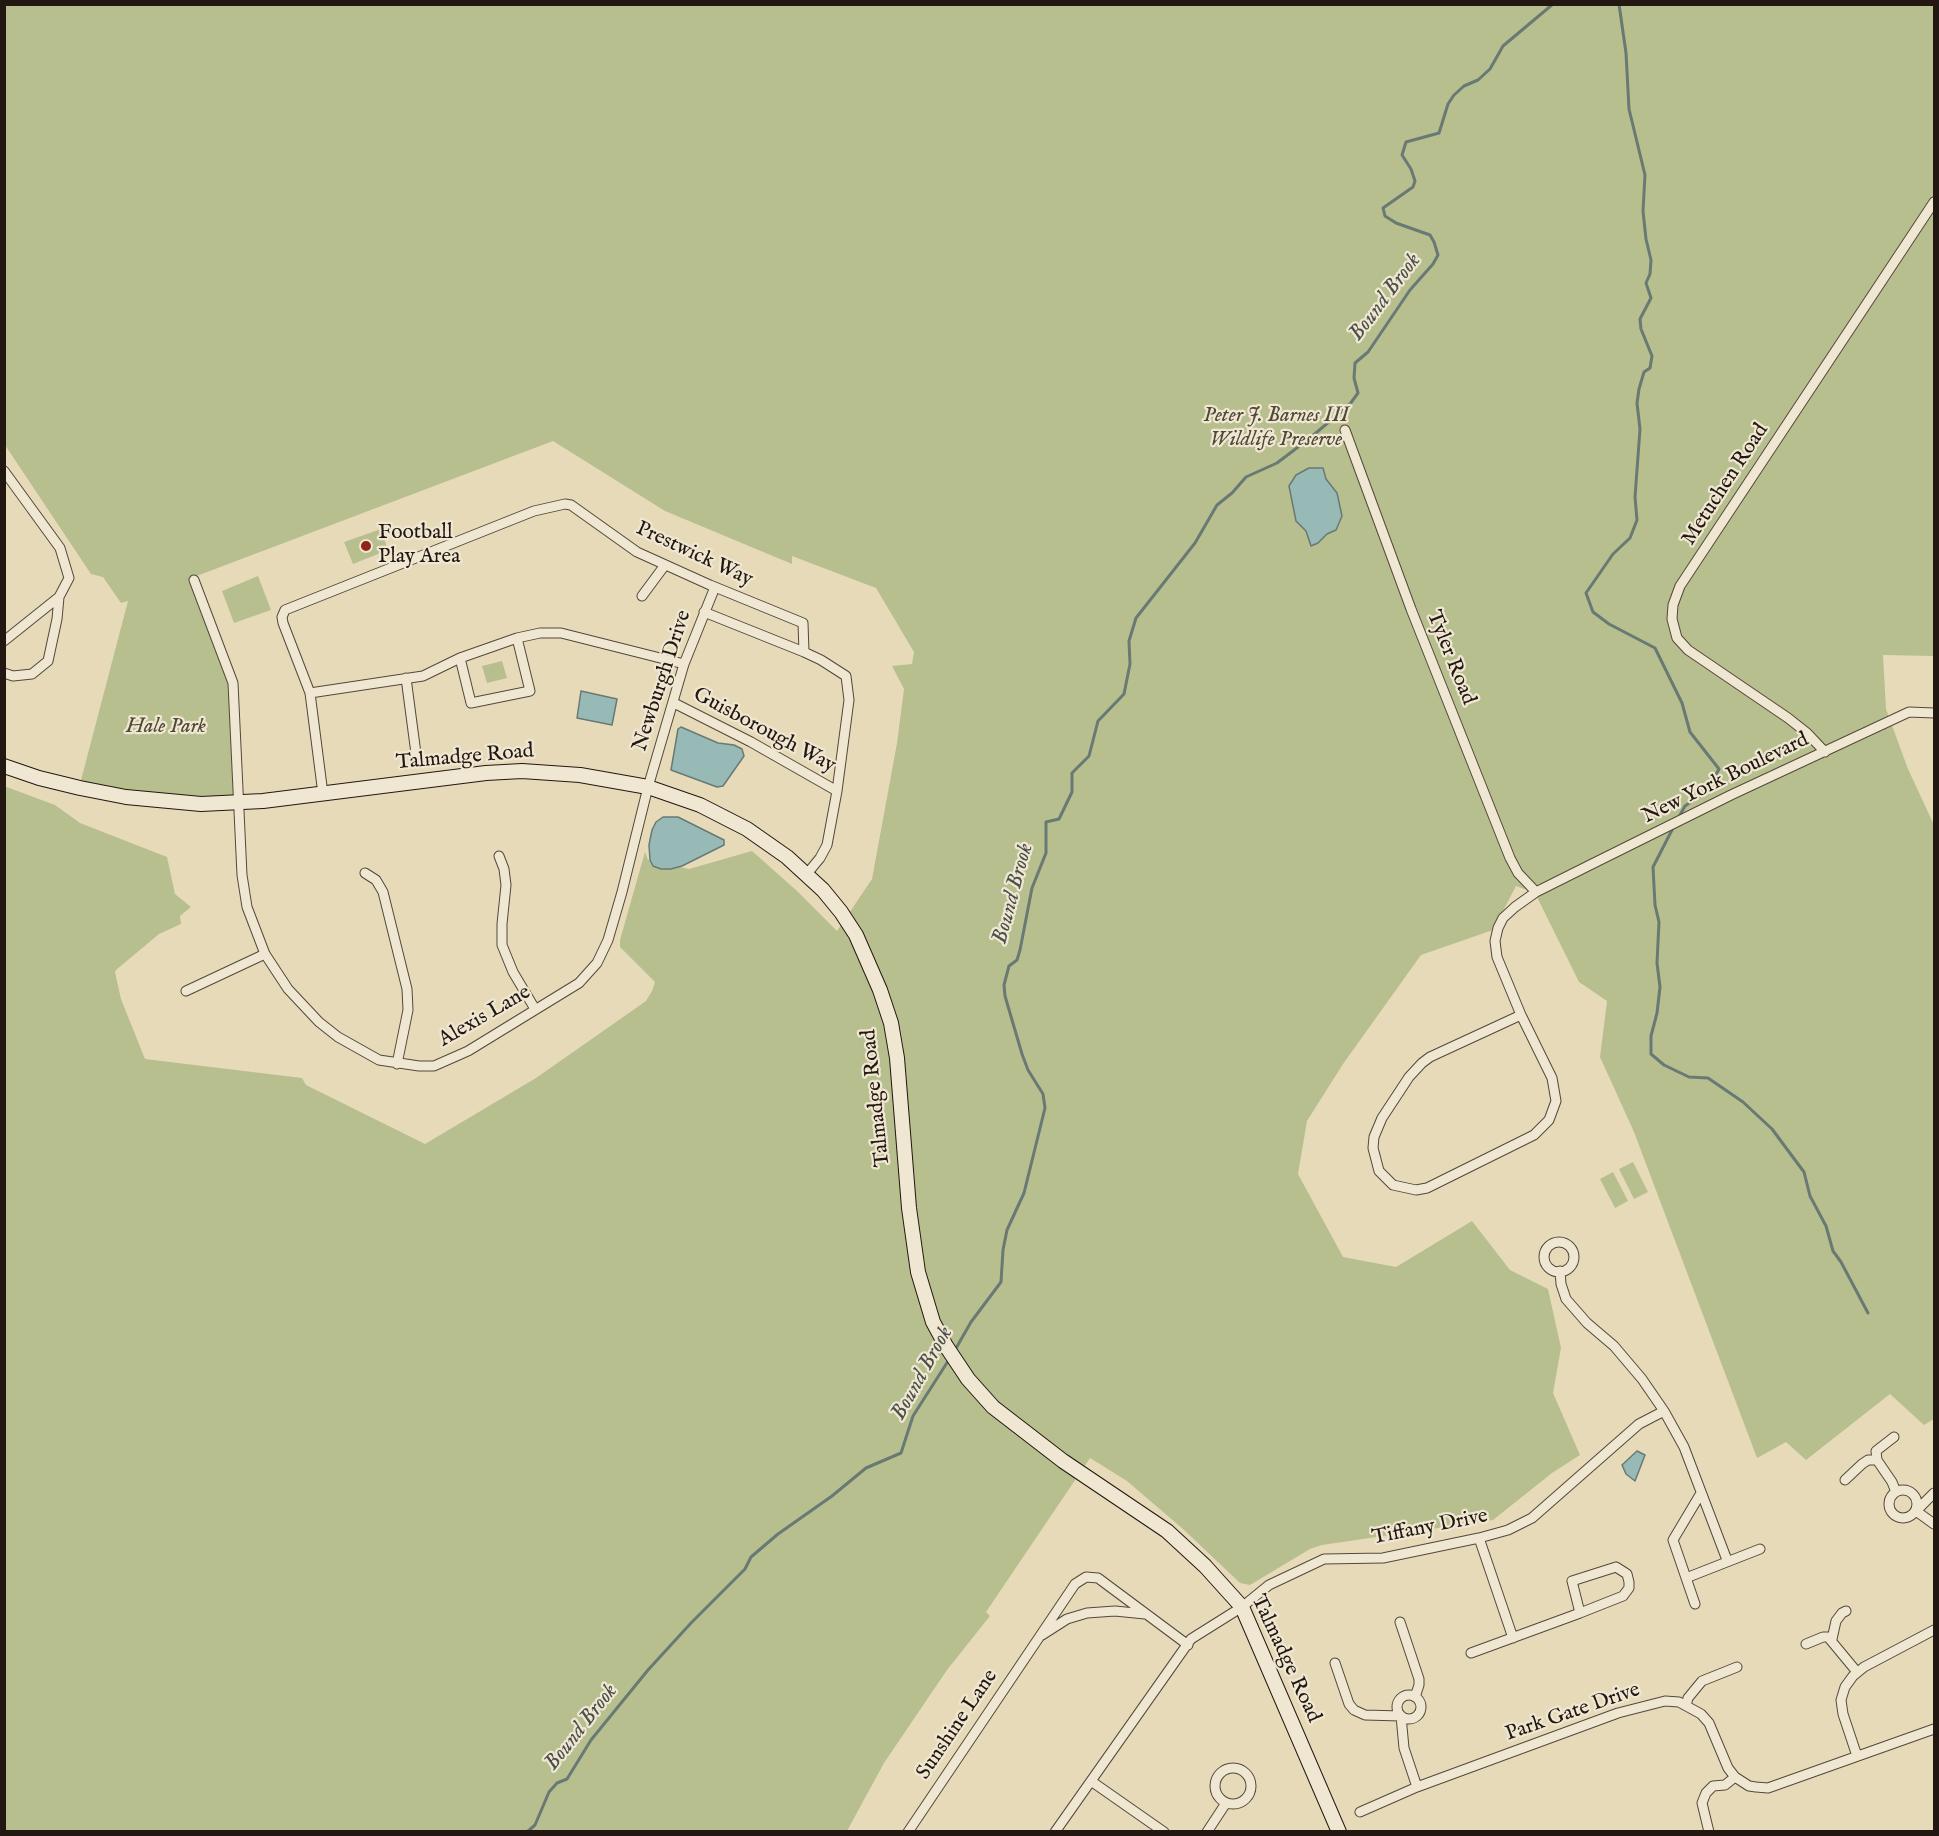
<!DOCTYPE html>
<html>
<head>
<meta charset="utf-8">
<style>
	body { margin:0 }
	#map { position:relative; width:1939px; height:1836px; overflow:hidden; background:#e7dab9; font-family:"IM FELL English",serif }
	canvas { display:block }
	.frame { position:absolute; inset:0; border:6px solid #221711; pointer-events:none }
</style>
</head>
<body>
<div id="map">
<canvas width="1939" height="1836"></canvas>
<div class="frame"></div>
</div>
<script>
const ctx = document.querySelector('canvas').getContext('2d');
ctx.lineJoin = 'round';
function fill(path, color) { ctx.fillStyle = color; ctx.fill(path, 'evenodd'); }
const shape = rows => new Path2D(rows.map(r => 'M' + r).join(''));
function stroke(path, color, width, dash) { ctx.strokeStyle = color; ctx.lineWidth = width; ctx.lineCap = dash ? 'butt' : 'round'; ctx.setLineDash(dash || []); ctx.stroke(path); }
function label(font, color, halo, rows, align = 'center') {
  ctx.font = font + ' "IM FELL English",serif'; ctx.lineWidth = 4.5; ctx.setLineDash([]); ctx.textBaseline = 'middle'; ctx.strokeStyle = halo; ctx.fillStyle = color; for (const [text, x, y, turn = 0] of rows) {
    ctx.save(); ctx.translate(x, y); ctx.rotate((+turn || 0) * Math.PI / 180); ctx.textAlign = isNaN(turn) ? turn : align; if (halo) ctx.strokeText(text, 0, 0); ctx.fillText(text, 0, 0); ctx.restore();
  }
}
fill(shape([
	[5,5,1934,5,1934,656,1883,655,1886,709,1908,769,1934,825,1934,1419,1924,1425,1890,1394,1806,1460,1786,1442,1757,1458,1634,1132,1600,1057,1607,1001,1579,982,1535,893,1516,886,1493,930,1421,955,1343,1064,1307,1121,1298,1174,1343,1257,1396,1267,1472,1221,1510,1270,1548,1289,1561,1348,1553,1393,1580,1455,1552,1473,1493,1520,1322,1545,1310,1549,1250,1585,1240,1583,1183,1529,1127,1481,1090,1458,986,1612,990,1616,947,1670,884,1763,847,1831,5,1831,4,786,55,805,80,823,167,857,175,894,191,907,180,916,181,924,159,934,116,970,115,972,121,999,145,1059,302,1078,306,1085,425,1144,536,1078,646,1001,652,991,655,982,620,947,620,940,645,852,648,860,689,869,752,851,796,890,837,931,872,879,897,743,904,689,892,666,912,664,914,652,876,588,792,556,792,564,665,511,553,441,194,577,229,670,240,803,163,798,80,784,128,601,121,603,103,577,91,574,5,445],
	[381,529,388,550,353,564,344,542],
	[258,576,271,610,234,623,222,591],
	[502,661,507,678,487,683,482,666],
	[1633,1162,1648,1192,1634,1199,1619,1169],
	[1613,1172,1628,1201,1615,1208,1600,1179]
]), '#b8bf8e');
const water = shape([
	[1309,468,1323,468,1326,479,1337,493,1342,516,1336,530,1327,534,1318,543,1311,546,1306,531,1296,521,1289,486,1296,475,1309,468],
	[581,691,617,699,612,725,577,718,581,691],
	[681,727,718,743,734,745,742,749,744,756,723,786,717,787,671,770,678,729,681,727],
	[663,817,678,817,724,840,724,845,682,866,671,869,661,869,653,866,650,860,649,845,652,830,656,822,663,817],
	[1637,1451,1645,1455,1635,1481,1626,1474,1622,1465,1637,1451]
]);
fill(water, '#98bab6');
stroke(water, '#697974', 1.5);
stroke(shape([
	[1619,4,1626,53,1629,109,1645,175,1643,211,1646,239,1651,260,1650,274,1646,283,1651,298,1640,319,1641,329,1652,356,1650,368,1644,372,1639,389,1637,403,1640,429,1635,497,1637,520,1630,538,1613,554,1586,593,1593,612,1609,624,1655,648,1682,703,1690,732,1719,769,1707,791,1685,806,1679,817],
	[1673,828,1653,867,1655,905,1659,922,1657,963,1660,987,1657,1013,1651,1036,1651,1054,1664,1065,1689,1077,1708,1078,1743,1102,1772,1129,1804,1172,1810,1196,1826,1226,1833,1251,1841,1262,1868,1313],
	[955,1350,971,1322,1001,1282,1003,1250,1007,1230,1024,1193,1045,1108,1043,1094,1028,1070,1022,1054,1005,996,1004,985,1009,966,1017,960,1020,950,1032,888,1046,853,1046,822,1059,819,1072,792,1072,773,1089,756,1098,721,1124,694,1130,664,1129,641,1136,618,1195,543,1217,505,1232,493,1246,477,1277,463,1310,438,1350,404,1358,393,1354,378,1355,363,1368,352,1410,290,1433,264,1438,255,1434,242,1430,235,1396,223,1385,216,1383,208,1413,187,1415,181,1411,169,1402,155,1406,142,1439,133,1448,104,1454,95,1464,86,1478,80,1490,69,1503,46,1553,4],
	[527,1832,535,1825,549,1792,557,1783,567,1779,591,1740,648,1670,691,1623,745,1569,751,1557,778,1534,832,1496,866,1468,901,1453,913,1416,950,1358]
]), '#697974', 3);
const street = shape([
	[1345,430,1411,609,1510,858,1518,873,1536,892],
	[4,471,60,548,69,578,59,597,57,619,48,661,32,674,13,676,4,673],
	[194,580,233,683,242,875,247,907,265,954,288,989,319,1022,338,1037,379,1060,419,1066,434,1066,468,1051,579,983,597,963,608,940,622,892,648,787,684,664,715,587],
	[642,596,665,565],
	[704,612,804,652],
	[4,641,59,597],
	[460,658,471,703,530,691,517,638],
	[406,678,417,761],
	[310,693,423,676,460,658,517,638,540,633,561,633,684,664],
	[674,703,751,742,837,791],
	[1825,752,1807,733,1788,718,1688,650,1677,638,1672,619,1673,605,1680,586,1934,202],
	[323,794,310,693,283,623,282,617,285,610,534,511,565,504,571,505,637,552,710,585,803,623,804,652,821,660,846,676,849,700,837,791,827,845,820,858,806,875],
	[499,856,504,869,506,885,502,924,502,945,513,972,535,1009],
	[365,873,376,880,383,892,407,989,408,1010,397,1064],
	[186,991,265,954],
	[1521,1015,1497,957,1495,941,1498,928,1503,918,1515,907,1536,892,1592,864,1731,795,1909,712,1934,713],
	[1521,1015,1552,1078,1556,1101,1549,1120,1534,1135,1427,1188,1416,1190,1393,1185,1379,1171,1373,1148,1374,1137,1382,1118,1409,1077,1422,1063,1430,1057,1521,1015],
	'1544 1257a15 15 0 1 1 30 0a15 15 0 1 1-30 0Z',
	[1560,1271,1561,1284,1566,1299,1587,1323,1614,1346,1642,1379,1664,1411,1684,1447,1727,1560],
	[1894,1437,1876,1451,1877,1460,1892,1482,1896,1492],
	[1845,1480,1862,1464,1868,1460,1877,1460],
	'1889 1504a14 14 0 1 1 28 0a14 14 0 1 1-28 0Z',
	[1934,1493,1916,1511,1934,1524],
	[1479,1538,1513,1638],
	[1616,1567,1627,1574,1629,1582,1629,1588,1623,1596,1580,1613,1572,1581,1616,1567],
	[1686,1578,1760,1549],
	[1695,1604,1673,1540,1701,1493],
	[1400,1622,1419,1679,1419,1685,1415,1697],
	[1042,1635,1067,1619,1087,1613,1115,1611,1145,1614],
	[1832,1639,1836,1621,1842,1613,1846,1611],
	[1806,1644,1823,1637,1828,1637,1857,1672],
	[1471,1653,1580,1613],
	[1335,1663,1349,1704,1354,1710,1365,1715,1401,1716,1404,1748,1417,1787],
	'1397 1707a12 12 0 1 1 24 0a12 12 0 1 1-24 0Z',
	[1686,1706,1688,1698,1702,1681,1737,1667],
	[1857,1756,1843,1714,1841,1700,1845,1687,1853,1676,1864,1667,1934,1630],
	'1215 1786a18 18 0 1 1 36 0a18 18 0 1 1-36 0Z',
	[1091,1781,1164,1832],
	[1360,1812,1417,1787,1618,1713,1665,1701,1679,1702,1701,1714,1709,1723,1728,1768,1735,1777,1749,1786,1756,1787,1768,1788,1934,1729],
	[908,1832,1075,1584,1086,1577,1098,1578,1188,1645],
	[1055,1832,1191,1639,1242,1607,1269,1585,1324,1559,1383,1558,1479,1538,1508,1530,1532,1518,1639,1424,1664,1411],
	[1207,1832,1226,1803],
	[1709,1832,1702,1803,1706,1793,1713,1786,1725,1785,1735,1777]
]);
const secondary = shape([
	[4,766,39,778,80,788,126,797,201,804,263,801,486,773,522,771,580,775,648,787,700,805,747,829,787,857,823,890,841,912,856,935,880,990,891,1023,897,1058,909,1208,918,1272,933,1322,946,1346,968,1379,993,1407,1063,1461,1167,1531,1205,1566,1242,1607,1339,1832]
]);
stroke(street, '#53483b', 11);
stroke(secondary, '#221711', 16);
stroke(street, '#efe7d2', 9);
stroke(secondary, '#efe7d2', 14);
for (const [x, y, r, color] of [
	[366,546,6,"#8f2418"]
]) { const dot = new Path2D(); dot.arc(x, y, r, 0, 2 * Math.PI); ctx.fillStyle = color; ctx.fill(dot); stroke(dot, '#efe7d2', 2); }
label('italic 21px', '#4f4936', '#efe7d2', [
	["Peter J. Barnes III",1276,417],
	["Wildlife Preserve",1276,441],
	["Hale Park",166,728]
]);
label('21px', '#221711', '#efe7d2', [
	["Metuchen Road",1726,485,-57],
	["Prestwick Way",694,555,25],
	["Tyler Road",1450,658,68],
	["Newburgh Drive",663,681,-72],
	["Guisborough Way",764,731,28],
	["Talmadge Road",465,758,-5],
	["New York Boulevard",1726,779,-26],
	["Alexis Lane",485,1017,-30],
	["Talmadge Road",877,1098,-96],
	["Tiffany Drive",1430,1528,-11],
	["Talmadge Road",1285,1659,65],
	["Park Gate Drive",1573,1713,-19],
	["Sunshine Lane",958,1725,-56]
]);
label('21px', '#221711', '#efe7d2', [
	["Football",378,534],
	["Play Area",378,558]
], 'left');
label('italic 22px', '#4b504b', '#efe7d2', [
	["Bound Brook",1386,298,-53],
	["Bound Brook",1014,894,-75],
	["Bound Brook",923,1374,-61],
	["Bound Brook",582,1728,-52]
]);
</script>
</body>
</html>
